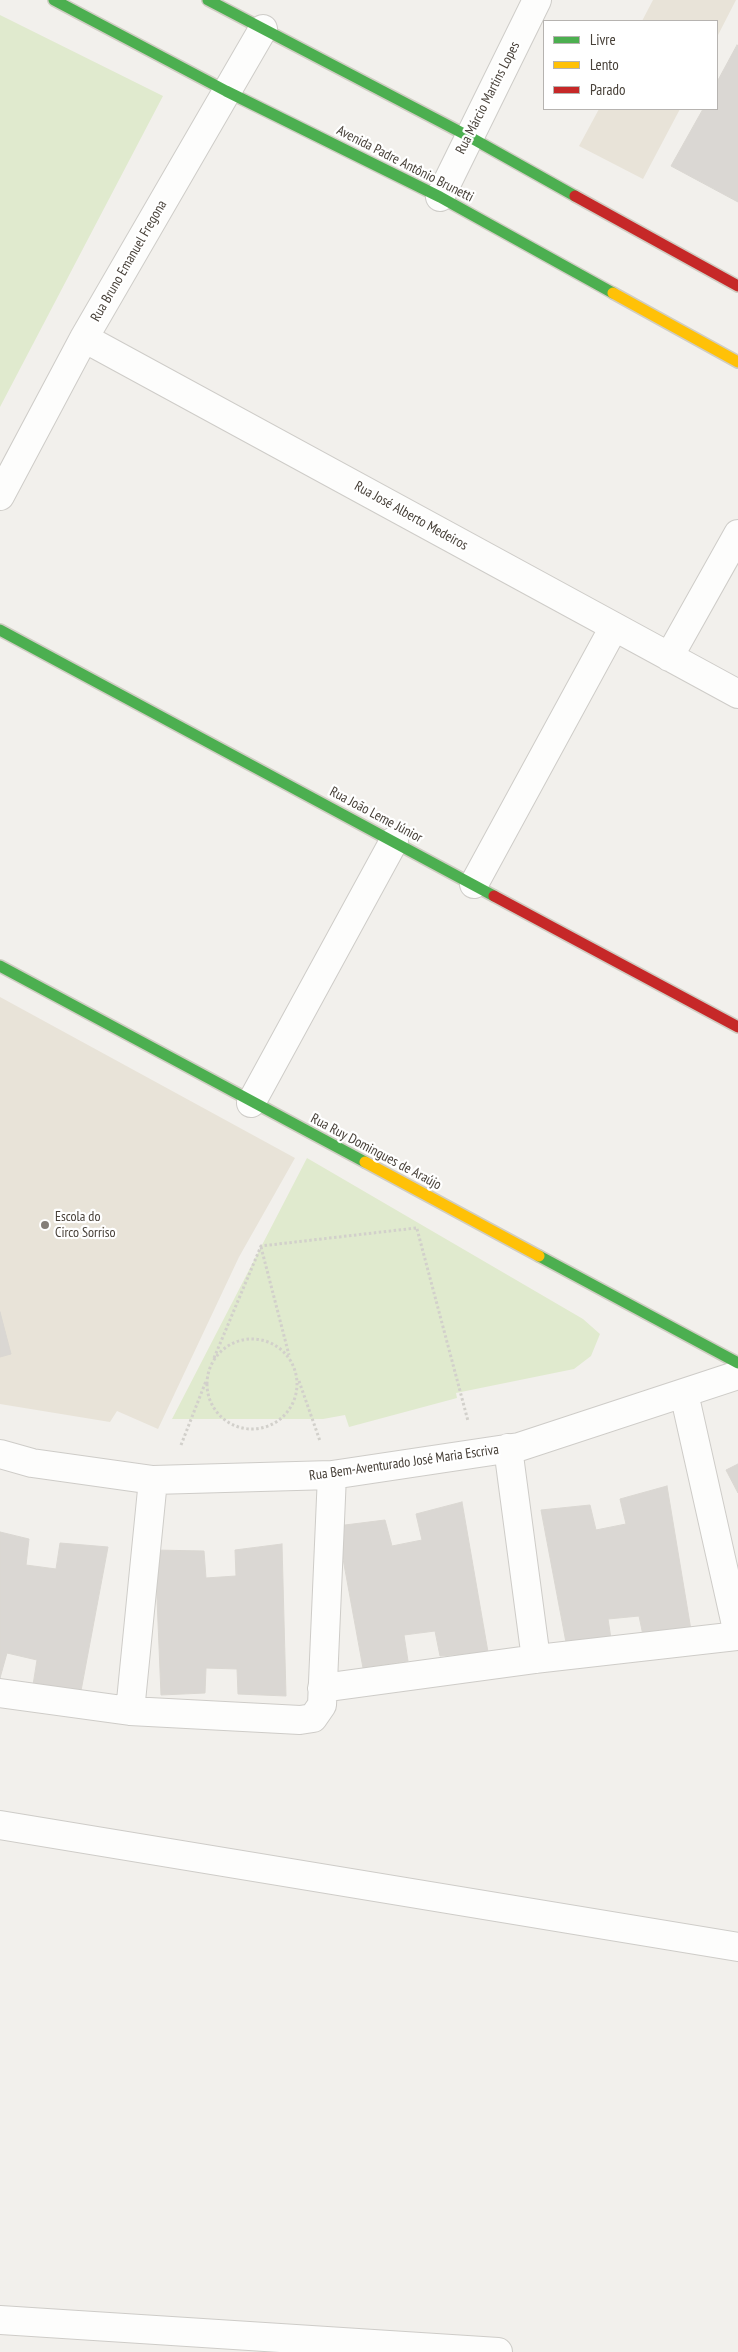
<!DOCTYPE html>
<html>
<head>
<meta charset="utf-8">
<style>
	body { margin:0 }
	#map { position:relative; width:738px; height:2352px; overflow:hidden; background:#f2f0ec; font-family:"PT Sans Narrow",sans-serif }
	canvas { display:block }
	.legend { position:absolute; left:543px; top:20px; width:175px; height:90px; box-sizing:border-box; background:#fff; border:1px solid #b6b3b0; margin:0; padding:6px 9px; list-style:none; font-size:15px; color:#484139 }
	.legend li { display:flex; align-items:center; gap:10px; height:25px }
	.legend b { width:25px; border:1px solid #b6b3b0 }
</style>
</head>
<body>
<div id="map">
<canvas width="738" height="2352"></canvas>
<ul class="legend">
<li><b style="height:6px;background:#4caf50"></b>Livre</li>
<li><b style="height:6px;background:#ffc107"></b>Lento</li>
<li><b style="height:6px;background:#c62828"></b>Parado</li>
</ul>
</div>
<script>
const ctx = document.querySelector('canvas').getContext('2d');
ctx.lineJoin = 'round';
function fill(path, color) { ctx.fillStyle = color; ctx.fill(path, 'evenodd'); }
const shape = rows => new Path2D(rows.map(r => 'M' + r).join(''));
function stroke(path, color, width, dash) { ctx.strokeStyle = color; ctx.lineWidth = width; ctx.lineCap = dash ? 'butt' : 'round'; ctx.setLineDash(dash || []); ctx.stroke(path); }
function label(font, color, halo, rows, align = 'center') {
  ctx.font = font + ' "PT Sans Narrow",sans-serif'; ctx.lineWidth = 4.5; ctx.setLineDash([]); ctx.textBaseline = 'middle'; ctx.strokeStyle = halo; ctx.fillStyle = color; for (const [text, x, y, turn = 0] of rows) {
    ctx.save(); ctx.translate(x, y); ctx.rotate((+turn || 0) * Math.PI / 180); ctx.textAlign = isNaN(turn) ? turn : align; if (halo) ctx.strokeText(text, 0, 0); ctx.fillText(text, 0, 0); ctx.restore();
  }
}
fill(shape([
	[653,0,736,0,717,37,717,21,642,21],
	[599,109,680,109,643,179,579,146],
	[0,997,295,1158,239,1257,158,1429,117,1411,110,1422,0,1404]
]), '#e8e3d8');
fill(shape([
	[0,15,163,96,0,407],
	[307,1158,583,1319,600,1334,591,1356,574,1369,456,1393,457,1398,349,1427,345,1415,323,1419,172,1419]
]), '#e0eace');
const building = shape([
	[737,45,738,46,738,202,671,166,703,109,717,109,717,82,737,45],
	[0,1312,11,1354,0,1357,0,1312],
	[738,1464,738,1493,726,1470,738,1464],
	[667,1486,692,1636,644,1640,639,1616,608,1619,612,1645,568,1653,541,1510,590,1505,596,1530,626,1524,620,1499,667,1486],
	[462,1502,488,1652,440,1656,435,1631,404,1635,408,1661,363,1668,337,1526,385,1520,392,1546,422,1540,416,1514,462,1502],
	[0,1532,29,1539,26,1565,56,1569,60,1543,108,1547,80,1696,33,1685,37,1660,7,1653,0,1678,0,1532],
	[282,1544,286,1696,238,1694,237,1669,206,1668,205,1693,161,1695,155,1550,204,1551,206,1578,236,1576,235,1550,282,1544]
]);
fill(building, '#dad7d3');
stroke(building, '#dad7d2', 1);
const street = shape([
	[440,197,537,0],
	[84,338,738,694],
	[0,496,84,338,263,29],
	[669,657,738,534],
	[474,884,614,627],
	[251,1103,394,841],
	[684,1393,738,1634],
	[508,1448,536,1659],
	[0,1454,32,1463,153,1480,332,1475,519,1447,738,1375],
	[322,1688,536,1659,738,1636],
	[0,1693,130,1711,300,1720,313,1718,322,1705,332,1475],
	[130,1711,153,1480],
	[0,1825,738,1947],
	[0,2320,498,2352]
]);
const fast = shape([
	[54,0,226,91,440,197,613,293],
	[208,0,468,136,575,196],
	[0,630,494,896],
	[0,966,365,1162],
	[539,1256,738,1363]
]);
const slow = shape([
	[613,293,738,362],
	[365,1162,539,1256]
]);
const jam = shape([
	[575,196,738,286],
	[494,896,738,1027]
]);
stroke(street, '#ceccc8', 30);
stroke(fast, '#d0cdc3', 14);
stroke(slow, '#d0cdc3', 14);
stroke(jam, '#d0cdc3', 14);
stroke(shape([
	[417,1229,468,1421],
	[261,1247,289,1355],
	'207 1384a45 45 0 1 1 90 0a45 45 0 1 1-90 0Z',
	[214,1358,261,1246,416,1228],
	[299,1381,320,1441],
	[181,1445,206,1381]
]), '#d2d0cb', 3, [2.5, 2.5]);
stroke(street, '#fdfdfc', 28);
stroke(fast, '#4caf50', 11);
stroke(slow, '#ffc107', 11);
stroke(jam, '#c62828', 11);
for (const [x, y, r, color] of [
	[45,1225,5,"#847e78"]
]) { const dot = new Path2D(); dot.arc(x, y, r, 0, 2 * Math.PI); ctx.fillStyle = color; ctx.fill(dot); stroke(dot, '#fff', 2); }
label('14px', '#484139', '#fff', [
	["Rua Márcio Martins Lopes",488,98,-63],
	["Avenida Padre Antônio Brunetti",405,164,27],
	["Rua Bruno Emanuel Fregona",129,261,-60],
	["Rua José Alberto Medeiros",411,516,29],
	["Rua João Leme Júnior",376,815,28],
	["Rua Ruy Domingues de Araújo",376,1152,28],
	["Rua Bem-Aventurado José Maria Escriva",404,1463,-8]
]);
label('14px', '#484139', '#fff', [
	["Escola do",55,1217],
	["Circo Sorriso",55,1233]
], 'left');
</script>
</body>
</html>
